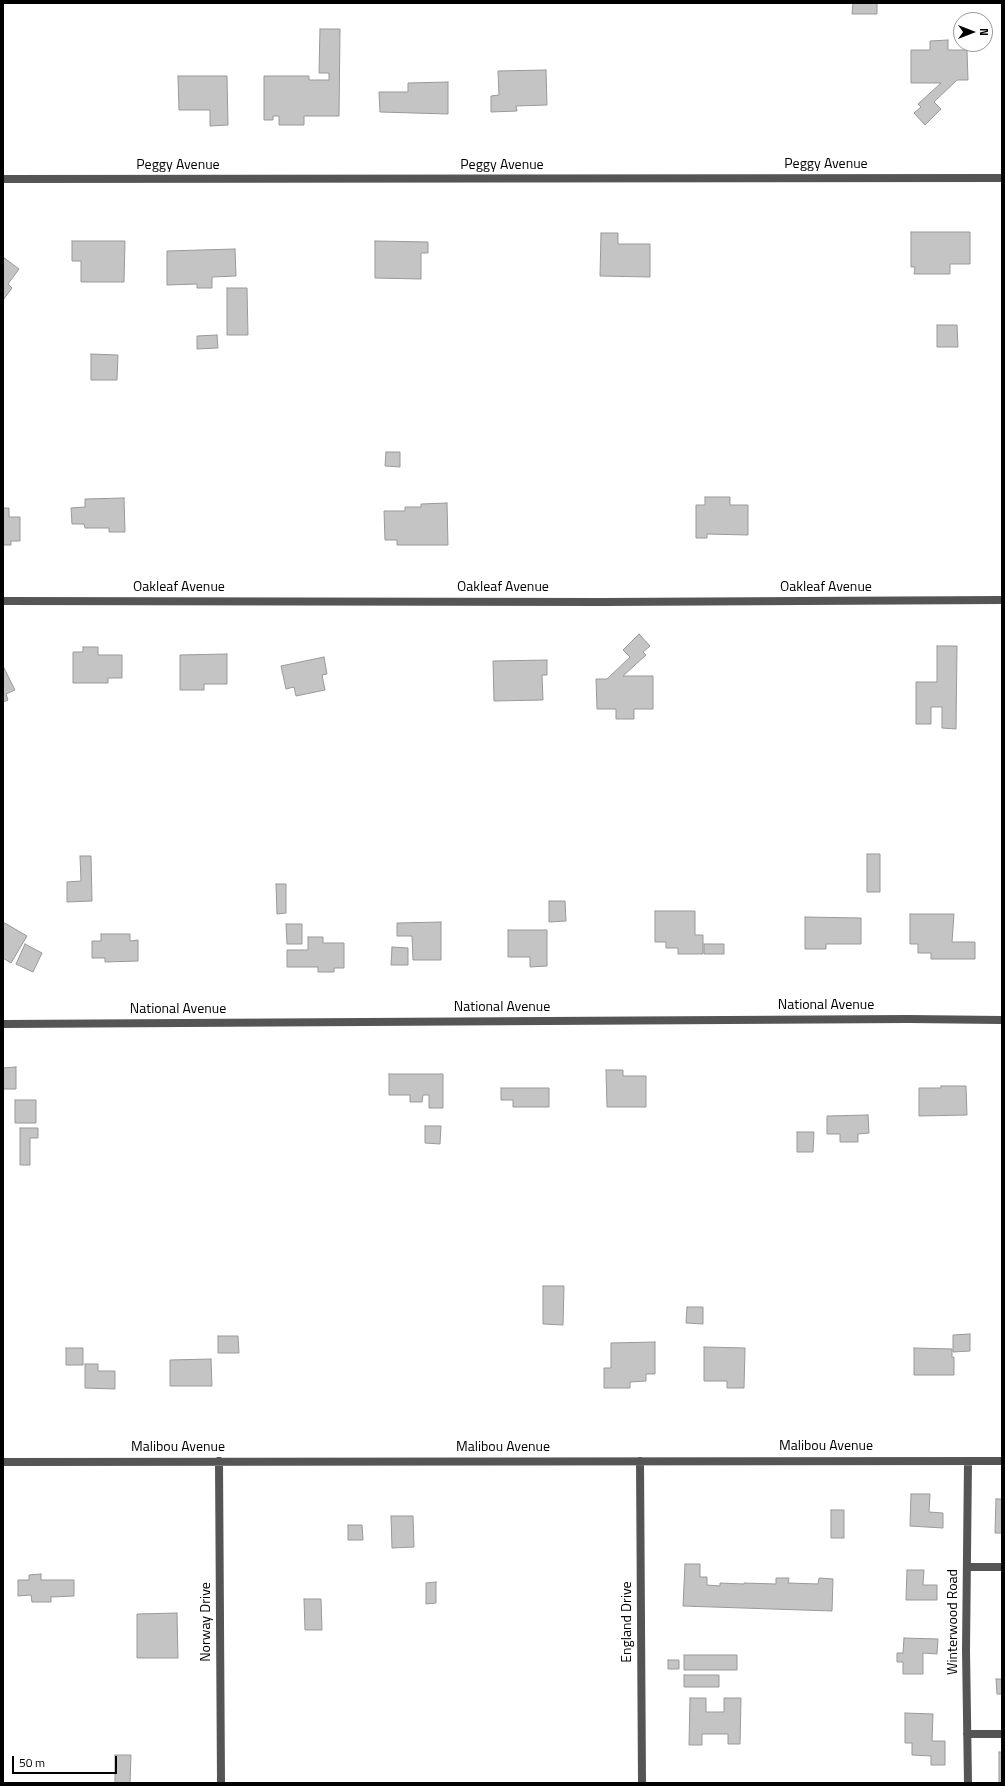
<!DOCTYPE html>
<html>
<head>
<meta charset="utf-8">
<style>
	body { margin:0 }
	#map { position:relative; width:1005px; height:1786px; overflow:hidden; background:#fff; font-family:"Titillium Web",sans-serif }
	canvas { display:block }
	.frame { position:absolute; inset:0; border:4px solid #000; pointer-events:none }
	.north { position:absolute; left:953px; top:12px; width:40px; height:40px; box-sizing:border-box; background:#fff; border:1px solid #999; border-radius:50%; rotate:90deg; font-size:11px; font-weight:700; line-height:16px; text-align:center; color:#000 }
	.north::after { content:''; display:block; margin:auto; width:14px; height:18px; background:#000; clip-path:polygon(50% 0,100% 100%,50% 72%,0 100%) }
	.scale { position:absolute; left:12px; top:1756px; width:105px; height:18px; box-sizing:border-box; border:2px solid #000; border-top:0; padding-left:5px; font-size:12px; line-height:14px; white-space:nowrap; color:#000; -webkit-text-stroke:3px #fff; paint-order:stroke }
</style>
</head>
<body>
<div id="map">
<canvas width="1005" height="1786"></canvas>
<div class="frame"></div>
<div class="north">N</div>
<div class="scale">50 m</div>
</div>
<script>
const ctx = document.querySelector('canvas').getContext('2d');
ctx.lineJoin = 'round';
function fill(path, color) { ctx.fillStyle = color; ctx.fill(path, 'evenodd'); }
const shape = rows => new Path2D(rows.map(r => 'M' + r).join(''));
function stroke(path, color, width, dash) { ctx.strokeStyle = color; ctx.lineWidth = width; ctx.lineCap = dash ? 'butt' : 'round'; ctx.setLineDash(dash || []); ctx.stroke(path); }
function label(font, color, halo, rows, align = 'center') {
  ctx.font = font + ' "Titillium Web",sans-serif'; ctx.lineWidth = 3; ctx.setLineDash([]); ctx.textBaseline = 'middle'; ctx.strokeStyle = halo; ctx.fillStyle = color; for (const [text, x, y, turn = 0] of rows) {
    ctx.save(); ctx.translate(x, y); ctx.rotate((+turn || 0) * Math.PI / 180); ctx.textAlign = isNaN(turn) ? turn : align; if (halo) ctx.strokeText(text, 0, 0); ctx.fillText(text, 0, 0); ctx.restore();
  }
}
const building = shape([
	[853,3,877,3,877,14,852,14,853,3],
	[320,29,340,29,339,116,304,116,304,125,279,125,279,116,273,116,273,120,264,120,264,76,309,76,309,80,329,80,329,73,319,73,320,29],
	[948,40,948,50,967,50,968,80,957,80,934,102,941,109,925,125,914,113,921,107,918,104,941,83,911,83,911,50,930,50,930,41,948,40],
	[546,70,547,105,516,106,517,111,491,112,491,96,499,95,498,71,546,70],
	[178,76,227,76,228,125,210,126,210,110,179,110,178,76],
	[448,82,448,114,380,112,379,92,408,92,408,83,448,82],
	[911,232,970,232,970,264,950,264,950,274,914,274,915,267,911,267,911,232],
	[601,233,618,233,618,244,650,244,650,277,600,276,601,233],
	[72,241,125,241,124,282,81,282,81,261,72,261,72,241],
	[375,241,428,242,428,253,421,253,421,279,375,278,375,241],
	[235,249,236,276,212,277,212,288,197,288,197,284,167,285,167,251,235,249],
	[3,257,19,269,8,284,12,288,3,300,3,257],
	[227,288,247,288,248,335,227,335,227,288],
	[937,325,957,325,958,347,937,347,937,325],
	[217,335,218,348,197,349,197,336,217,335],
	[91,354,118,355,117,380,91,380,91,354],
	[386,452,400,452,400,467,385,466,386,452],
	[705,497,730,497,730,505,748,505,748,535,707,534,707,538,696,538,696,505,705,505,705,497],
	[124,498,125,532,109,532,109,528,85,528,84,524,72,524,71,508,85,507,85,499,124,498],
	[447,503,448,545,397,545,397,540,385,540,384,511,405,511,405,507,421,507,421,504,447,503],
	[3,508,9,508,9,517,20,517,20,541,11,541,11,545,3,545,3,508],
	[639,634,650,646,643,652,646,655,623,676,653,676,653,709,634,709,634,719,616,719,616,709,597,709,596,679,607,679,630,657,623,650,639,634],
	[937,646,957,646,956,729,942,728,942,707,931,707,931,724,916,724,916,682,937,682,937,646],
	[83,647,98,647,98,655,122,655,122,678,108,678,108,683,73,683,73,652,83,652,83,647],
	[227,654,227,684,204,684,204,690,180,690,180,655,227,654],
	[324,657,327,674,322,675,325,690,296,696,294,687,286,689,281,666,324,657],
	[547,660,547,675,542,675,543,700,494,701,493,661,547,660],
	[3,666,15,690,6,694,8,700,3,702,3,666],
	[867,854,880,854,880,892,867,892,867,854],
	[80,856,91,856,92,901,67,902,67,882,81,881,80,856],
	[276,884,286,884,286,913,277,914,276,884],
	[549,901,565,901,566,921,549,922,549,901],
	[655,911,695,911,695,935,703,935,703,954,678,954,678,948,666,948,666,942,655,942,655,911],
	[910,914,954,914,952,942,975,942,975,959,931,959,931,953,918,953,918,944,910,944,910,914],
	[805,917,861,918,861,944,826,944,826,949,805,949,805,917],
	[3,922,27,936,11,963,3,958,3,922],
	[441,922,441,960,413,960,412,936,397,936,397,923,441,922],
	[286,924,302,924,302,944,287,944,286,924],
	[508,930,547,930,547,966,530,967,530,957,508,957,508,930],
	[101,934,130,934,130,941,138,940,138,961,105,962,105,958,92,958,92,941,101,941,101,934],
	[308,937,323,937,323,943,344,943,344,968,334,968,334,972,318,972,318,967,287,967,287,950,308,950,308,937],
	[25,944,42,953,33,972,16,964,25,944],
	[704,944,724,944,724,954,704,954,704,944],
	[392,947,408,948,408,965,391,965,392,947],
	[16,1067,16,1089,3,1089,3,1068,16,1067],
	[606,1070,623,1070,623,1076,646,1076,646,1107,607,1107,606,1070],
	[389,1074,443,1074,443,1108,429,1108,429,1095,423,1095,422,1102,410,1102,410,1095,389,1095,389,1074],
	[941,1086,966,1086,967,1115,919,1116,919,1088,941,1088,941,1086],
	[501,1088,549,1088,549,1107,513,1107,513,1100,501,1100,501,1088],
	[15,1100,36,1100,36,1123,15,1123,15,1100],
	[868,1115,869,1133,858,1134,858,1142,840,1142,840,1134,827,1134,827,1116,868,1115],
	[425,1126,441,1126,440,1144,425,1143,425,1126],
	[20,1128,38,1128,38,1138,30,1138,30,1165,20,1165,20,1128],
	[797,1132,814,1132,813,1152,797,1152,797,1132],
	[543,1286,564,1286,563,1325,543,1324,543,1286],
	[687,1307,703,1307,703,1324,686,1323,687,1307],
	[970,1334,970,1351,953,1352,953,1335,970,1334],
	[218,1336,238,1336,239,1353,218,1353,218,1336],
	[655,1342,655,1374,646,1374,646,1381,630,1382,630,1388,604,1388,604,1368,611,1368,611,1343,655,1342],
	[704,1347,745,1348,744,1388,727,1388,727,1381,704,1381,704,1347],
	[66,1348,83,1348,83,1365,66,1365,66,1348],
	[914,1348,952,1349,952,1357,954,1357,954,1375,914,1375,914,1348],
	[211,1359,212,1386,170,1386,170,1360,211,1359],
	[85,1364,98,1364,98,1371,115,1371,115,1389,85,1388,85,1364],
	[911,1494,930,1494,929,1512,943,1513,943,1528,910,1526,911,1494],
	[996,1499,1002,1499,1002,1533,995,1533,996,1499],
	[831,1510,844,1510,844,1538,831,1538,831,1510],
	[391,1516,413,1516,414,1547,392,1548,391,1516],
	[348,1525,362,1525,363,1540,348,1540,348,1525],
	[685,1564,700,1564,700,1577,707,1577,707,1585,720,1586,720,1583,744,1584,744,1583,776,1584,776,1578,789,1578,788,1583,818,1584,819,1578,833,1579,832,1611,683,1606,685,1564],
	[907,1570,924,1570,923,1585,937,1585,937,1600,906,1600,907,1570],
	[41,1574,41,1580,74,1580,74,1596,51,1597,51,1602,32,1602,31,1595,18,1596,18,1580,29,1580,29,1575,41,1574],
	[436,1582,436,1603,426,1604,426,1583,436,1582],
	[304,1599,321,1599,322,1630,305,1630,304,1599],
	[177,1613,178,1658,137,1658,137,1614,177,1613],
	[904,1638,938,1639,937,1654,923,1653,923,1674,903,1674,903,1662,897,1662,897,1653,903,1653,904,1638],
	[684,1655,737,1655,737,1670,684,1670,684,1655],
	[668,1660,679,1660,679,1669,668,1669,668,1660],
	[684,1675,719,1675,719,1687,684,1687,684,1675],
	[996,1679,1002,1679,1002,1694,997,1694,996,1679],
	[690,1698,706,1698,706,1712,724,1712,724,1698,741,1698,740,1744,728,1744,728,1734,702,1734,702,1745,689,1745,690,1698],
	[905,1713,933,1714,932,1741,945,1741,945,1765,931,1765,931,1756,912,1755,912,1743,905,1743,905,1713],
	[999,1752,1002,1752,1002,1783,999,1783,999,1752],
	[115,1755,131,1755,130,1783,115,1783,115,1755]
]);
fill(building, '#c4c4c4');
stroke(building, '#999', 1);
stroke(shape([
	[3,179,1002,178],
	[3,601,603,602,1002,600],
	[3,1024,908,1019,1002,1020],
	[219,1461,221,1783],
	[640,1461,642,1783],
	[3,1462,1002,1461],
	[968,1567,1002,1567],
	[967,1734,1002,1734],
	[968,1783,966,1650,968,1461]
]), '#555', 8);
label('14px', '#000', '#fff', [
	["Peggy Avenue",826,165],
	["Peggy Avenue",178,166],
	["Peggy Avenue",502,166],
	["Oakleaf Avenue",179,588],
	["Oakleaf Avenue",503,588],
	["Oakleaf Avenue",826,588],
	["National Avenue",826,1006],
	["National Avenue",502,1008],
	["National Avenue",178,1010],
	["Malibou Avenue",826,1447],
	["Malibou Avenue",178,1448],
	["Malibou Avenue",503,1448],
	["Norway Drive",207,1622,-90],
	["England Drive",628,1622,-90],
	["Winterwood Road",954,1622,-90]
]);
</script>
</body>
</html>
